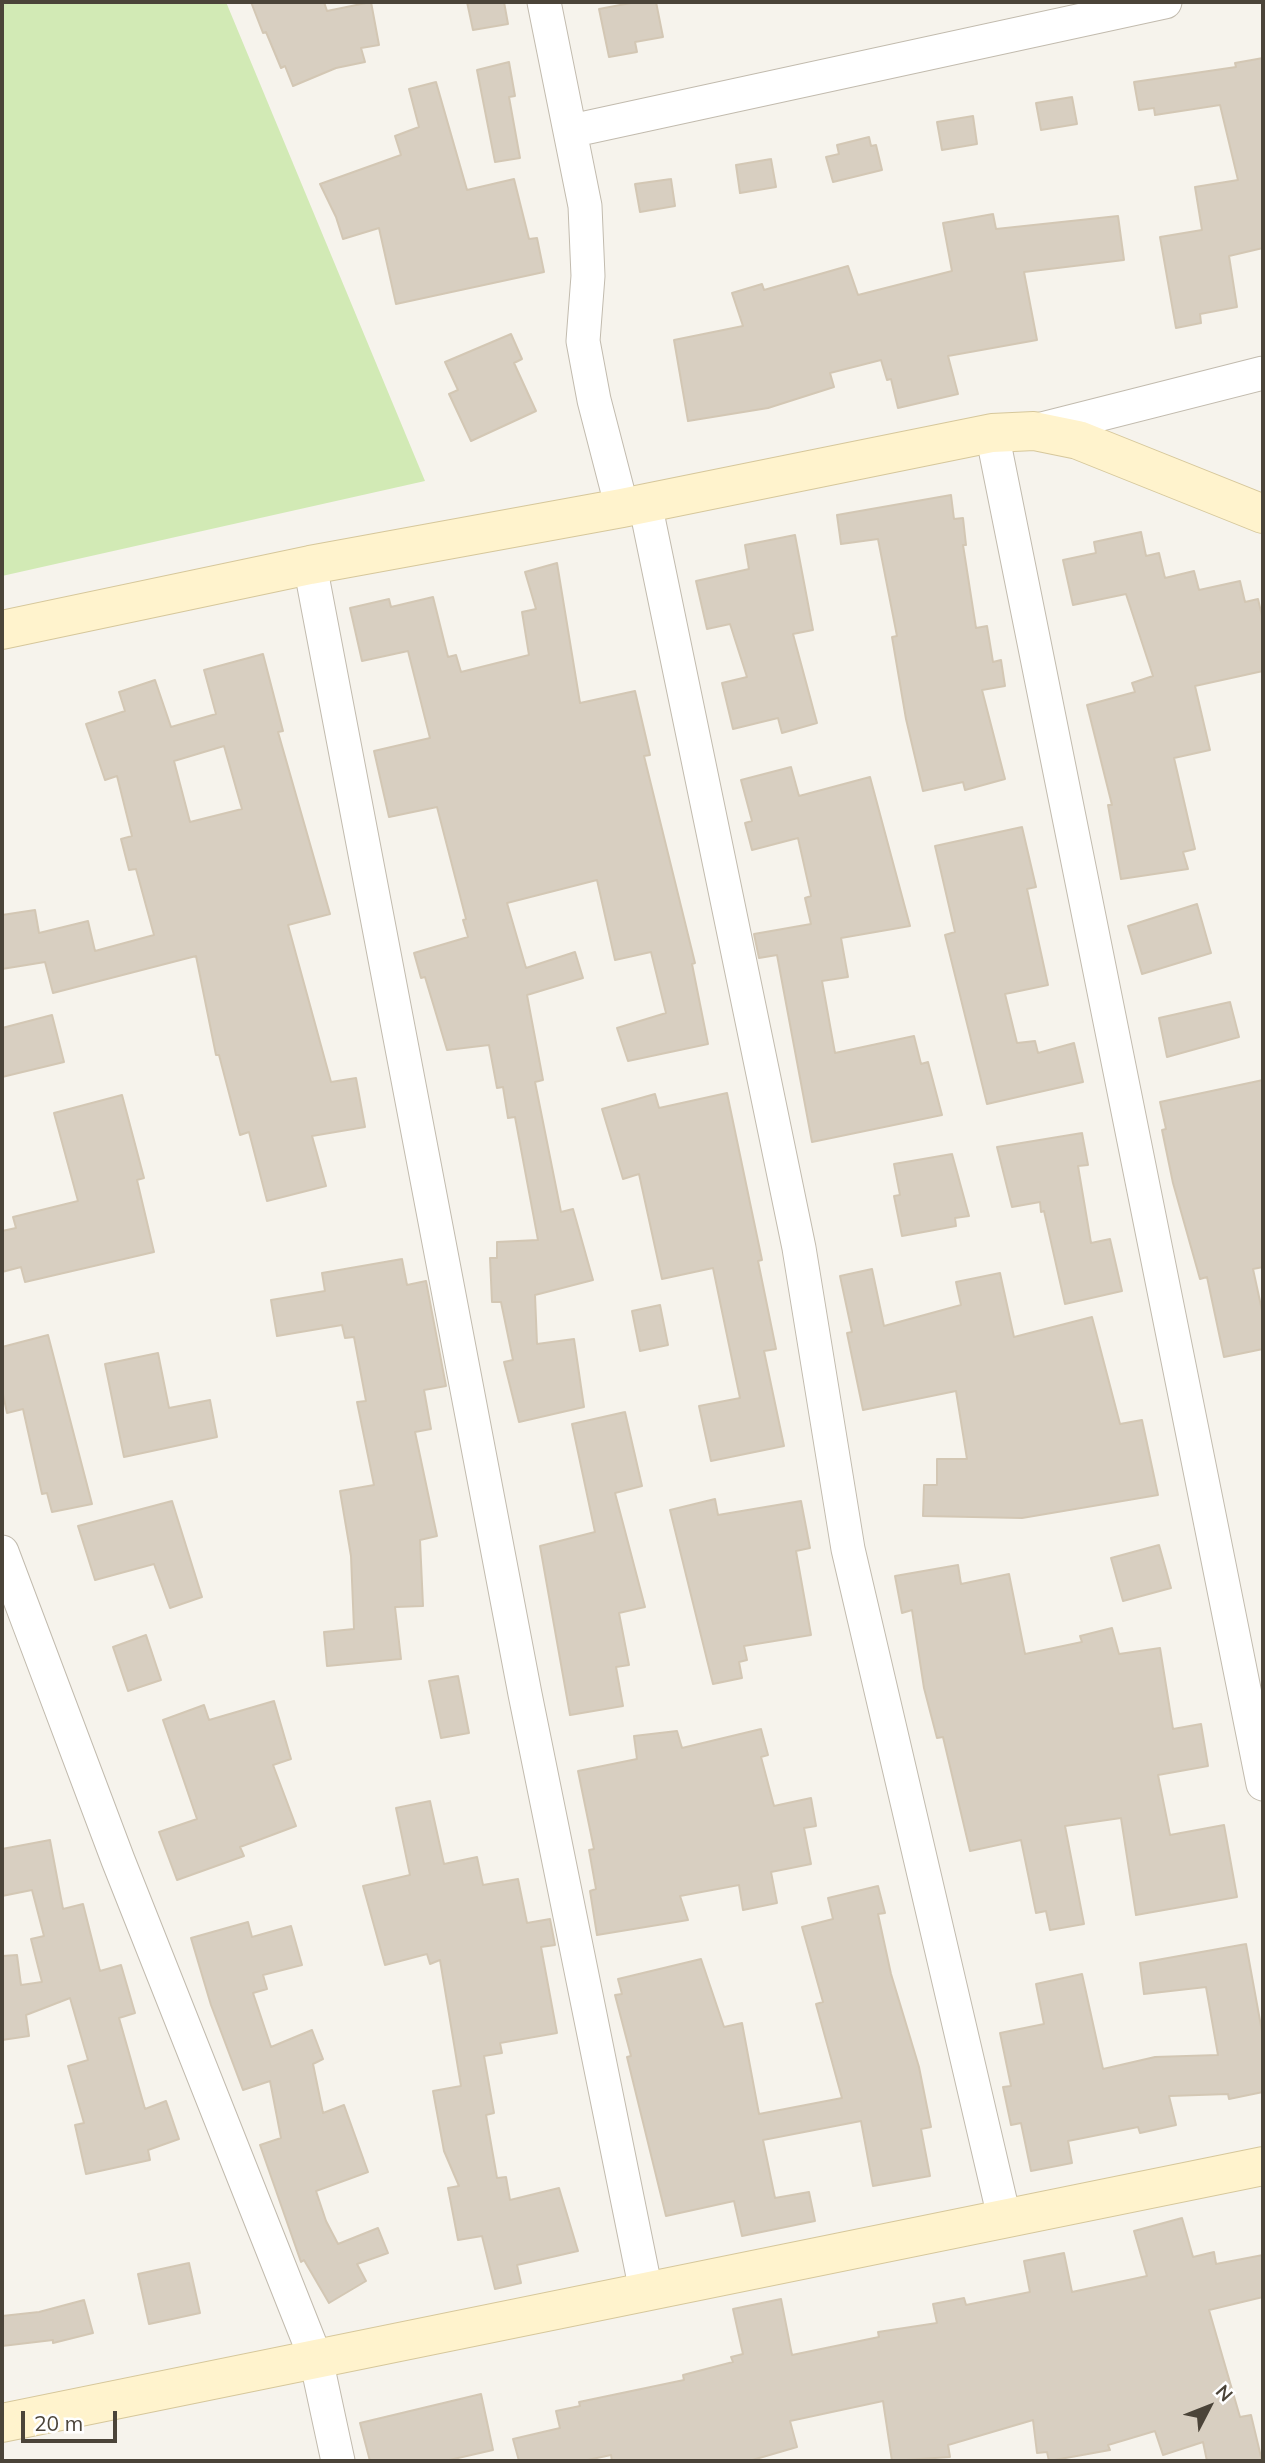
<!DOCTYPE html>
<html>
<head>
<meta charset="utf-8">
<style>
	body { margin:0 }
	#map { position:relative; width:1265px; height:2463px; overflow:hidden; background:#f6f3ec; font-family:Mulish,sans-serif }
	canvas { display:block }
	.frame { position:absolute; inset:0; border:4px solid #4b4439; pointer-events:none }
	.north { position:absolute; left:1174px; top:2372px; width:70px; height:70px; -webkit-text-stroke:5px #fff; paint-order:stroke; rotate:48deg; font-size:19px; font-weight:700; line-height:28px; text-align:center; color:#4b4439 }
	.north::after { content:''; display:block; margin:auto; width:24px; height:32px; background:#4b4439; clip-path:polygon(50% 0,100% 100%,50% 72%,0 100%) }
	.scale { position:absolute; left:21px; top:2411px; width:96px; height:32px; box-sizing:border-box; border:4px solid #4b4439; border-top:0; padding-left:9px; font-size:21px; line-height:24px; white-space:nowrap; color:#4b4439; -webkit-text-stroke:5px #fff; paint-order:stroke }
</style>
</head>
<body>
<div id="map">
<canvas width="1265" height="2463"></canvas>
<div class="frame"></div>
<div class="north">N</div>
<div class="scale">20 m</div>
</div>
<script>
const ctx = document.querySelector('canvas').getContext('2d');
ctx.lineJoin = 'round';
function fill(path, color) { ctx.fillStyle = color; ctx.fill(path, 'evenodd'); }
const shape = rows => new Path2D(rows.map(r => 'M' + r).join(''));
function stroke(path, color, width, dash) { ctx.strokeStyle = color; ctx.lineWidth = width; ctx.lineCap = dash ? 'butt' : 'round'; ctx.setLineDash(dash || []); ctx.stroke(path); }
fill(shape([
	[2,2,226,2,425,481,2,576]
]), '#d2eab5');
const building = shape([
	[251,2,324,2,327,11,371,2,379,45,361,48,365,62,336,68,293,86,285,66,281,68,266,32,263,33,251,2],
	[467,2,504,2,508,24,473,30,467,2],
	[636,2,656,2,663,37,635,42,637,52,609,57,599,9,636,2],
	[1263,58,1263,248,1229,256,1237,307,1200,314,1201,323,1176,328,1160,237,1202,230,1195,187,1238,180,1220,105,1155,115,1154,108,1139,110,1134,82,1236,67,1235,63,1263,58],
	[509,62,515,96,509,97,520,158,495,162,477,70,509,62],
	[436,82,467,190,514,179,529,239,537,238,544,272,396,304,379,228,343,239,336,217,320,184,401,155,395,136,419,127,409,89,436,82],
	[1072,97,1077,124,1041,130,1036,103,1072,97],
	[973,116,977,144,942,150,937,122,973,116],
	[869,137,871,146,876,145,882,170,833,182,826,157,839,154,837,145,869,137],
	[771,159,776,187,740,193,736,165,771,159],
	[671,179,675,206,640,212,635,184,671,179],
	[993,214,996,229,1118,216,1124,260,1024,272,1037,340,948,356,958,394,898,408,891,379,887,380,881,360,830,373,834,387,768,408,688,421,674,340,743,326,732,293,762,284,764,290,848,266,858,295,952,271,943,223,993,214],
	[511,334,522,359,514,363,536,411,471,441,449,394,458,390,445,362,511,334],
	[951,495,954,519,963,518,966,545,963,545,976,628,987,626,993,662,1001,660,1005,686,982,690,1005,779,965,790,963,782,923,791,906,719,892,637,897,636,878,539,841,544,837,515,951,495],
	[1141,532,1146,556,1159,553,1165,578,1194,571,1199,590,1240,581,1245,602,1258,599,1263,620,1263,671,1195,686,1210,750,1174,758,1195,849,1183,852,1188,869,1121,879,1108,805,1112,805,1087,705,1135,692,1132,683,1153,676,1126,594,1073,605,1063,560,1096,553,1094,542,1141,532],
	[795,535,813,630,793,634,817,723,782,733,778,718,733,729,722,683,747,677,730,624,707,629,696,581,749,569,745,545,795,535],
	[557,563,580,703,635,691,650,755,644,756,695,963,692,964,708,1044,628,1061,617,1028,666,1013,651,952,615,960,597,880,507,903,526,968,575,952,583,978,527,995,543,1080,535,1082,561,1212,573,1209,593,1280,535,1295,537,1344,574,1339,584,1407,519,1422,504,1362,513,1360,501,1302,492,1302,490,1258,497,1258,497,1242,538,1240,515,1117,508,1118,503,1087,497,1088,489,1045,447,1050,425,977,421,978,414,953,468,937,463,920,466,919,437,807,389,817,374,751,430,738,408,651,362,661,350,608,389,599,391,607,433,597,448,657,456,655,461,672,529,655,522,612,536,609,525,572,557,563],
	[263,654,283,731,278,732,330,914,288,925,331,1082,356,1078,365,1127,312,1136,326,1186,267,1201,249,1132,240,1135,219,1055,216,1055,196,956,53,993,45,962,2,969,2,915,35,910,39,933,88,921,95,951,154,935,136,869,129,870,121,839,132,836,117,776,105,780,86,724,125,711,119,692,155,680,171,727,216,714,204,670,263,654],
	[224,746,242,809,190,822,174,761,224,746],
	[791,767,799,796,870,777,910,926,841,938,848,977,822,981,835,1053,914,1036,921,1064,928,1062,942,1115,812,1142,777,955,759,958,754,934,811,924,805,898,811,896,798,838,752,850,745,823,752,821,741,780,791,767],
	[1022,827,1036,887,1027,889,1048,985,1005,994,1017,1043,1035,1041,1038,1053,1074,1043,1083,1082,987,1104,945,935,955,932,935,846,1022,827],
	[1197,904,1211,953,1142,974,1128,926,1197,904],
	[1230,1002,1239,1037,1167,1057,1159,1018,1230,1002],
	[52,1015,64,1062,2,1077,2,1028,52,1015],
	[1263,1080,1263,1267,1253,1269,1263,1315,1263,1349,1224,1357,1207,1277,1200,1279,1173,1183,1162,1130,1166,1129,1160,1102,1263,1080],
	[727,1093,762,1260,758,1261,776,1349,764,1351,784,1446,711,1461,699,1406,740,1398,713,1268,662,1279,639,1174,623,1179,602,1109,655,1094,659,1108,727,1093],
	[122,1095,144,1178,137,1180,154,1252,25,1282,21,1267,2,1272,2,1231,16,1228,13,1217,78,1201,54,1113,122,1095],
	[1082,1133,1088,1165,1078,1166,1091,1243,1110,1239,1122,1291,1065,1304,1044,1211,1041,1212,1040,1202,1012,1207,997,1147,1082,1133],
	[952,1154,969,1216,955,1218,956,1226,902,1236,894,1196,900,1195,894,1164,952,1154],
	[402,1259,407,1285,426,1281,446,1386,424,1390,431,1429,415,1432,437,1536,420,1540,423,1606,395,1607,401,1659,327,1666,324,1632,354,1629,351,1556,340,1491,374,1485,357,1402,366,1401,354,1337,345,1338,342,1325,277,1336,271,1300,325,1291,322,1273,402,1259],
	[872,1269,884,1326,961,1305,956,1282,1000,1273,1014,1337,1092,1317,1120,1424,1142,1420,1158,1495,1022,1518,923,1516,924,1485,937,1485,937,1459,967,1459,956,1391,863,1410,847,1333,852,1332,840,1276,872,1269],
	[660,1305,668,1345,640,1351,632,1311,660,1305],
	[48,1335,92,1504,52,1512,47,1493,42,1494,23,1409,7,1413,2,1390,2,1347,48,1335],
	[158,1353,169,1408,210,1400,217,1437,124,1457,105,1364,158,1353],
	[625,1412,642,1486,615,1493,645,1607,619,1613,629,1665,616,1667,623,1706,570,1715,540,1546,595,1532,572,1424,625,1412],
	[715,1499,718,1515,801,1501,810,1548,796,1551,811,1635,744,1646,747,1660,739,1662,742,1678,713,1684,670,1510,715,1499],
	[172,1501,202,1597,170,1608,154,1564,95,1580,78,1526,172,1501],
	[1159,1545,1171,1588,1123,1601,1111,1558,1159,1545],
	[958,1565,961,1584,1009,1574,1025,1654,1082,1642,1080,1636,1112,1628,1119,1654,1160,1648,1173,1729,1201,1724,1208,1766,1158,1775,1170,1835,1224,1825,1237,1897,1136,1915,1121,1818,1065,1826,1084,1924,1050,1930,1046,1911,1036,1913,1021,1840,970,1851,943,1737,937,1738,924,1688,912,1610,902,1613,895,1576,958,1565],
	[146,1635,161,1680,128,1691,113,1647,146,1635],
	[458,1676,469,1733,441,1738,429,1681,458,1676],
	[274,1701,291,1759,273,1765,296,1826,240,1847,244,1856,177,1880,159,1832,197,1819,163,1720,204,1705,209,1720,274,1701],
	[761,1729,768,1755,761,1757,774,1806,811,1798,816,1826,804,1828,811,1864,771,1872,777,1903,743,1910,739,1885,680,1896,688,1920,597,1935,590,1891,596,1889,589,1850,594,1849,578,1771,637,1759,634,1736,677,1731,682,1748,761,1729],
	[430,1801,444,1864,477,1857,483,1885,518,1879,527,1923,550,1919,555,1945,541,1947,557,2033,500,2043,502,2053,484,2056,494,2113,486,2115,497,2178,506,2177,510,2200,559,2188,578,2251,517,2265,521,2283,495,2289,482,2236,458,2240,448,2188,459,2186,444,2151,433,2091,461,2086,440,1960,430,1964,427,1954,385,1965,363,1886,410,1875,396,1808,430,1801],
	[50,1840,63,1909,83,1904,100,1971,121,1965,135,2013,119,2018,145,2109,166,2101,179,2139,148,2150,150,2160,86,2174,75,2125,84,2123,68,2066,88,2060,70,1998,26,2015,29,2036,2,2040,2,1956,17,1955,21,1985,42,1982,31,1939,44,1936,32,1890,2,1896,2,1849,50,1840],
	[878,1886,885,1913,878,1914,891,1974,919,2067,931,2127,921,2129,930,2176,873,2186,861,2121,763,2140,775,2198,809,2192,815,2221,742,2236,734,2201,666,2216,627,2057,631,2056,615,1995,622,1994,618,1979,701,1959,724,2027,742,2023,759,2114,842,2098,816,2004,823,2002,802,1927,833,1919,828,1898,878,1886],
	[248,1922,252,1937,291,1926,302,1965,263,1975,267,1989,253,1993,271,2047,312,2030,323,2059,313,2064,323,2113,344,2105,368,2172,316,2191,326,2221,338,2244,378,2228,388,2253,357,2264,366,2281,329,2303,304,2260,301,2262,260,2145,281,2138,270,2081,243,2090,211,2005,191,1938,248,1922],
	[1246,1944,1263,2037,1263,2092,1229,2099,1228,2094,1169,2096,1176,2125,1140,2133,1138,2127,1068,2141,1072,2163,1031,2171,1021,2123,1011,2125,1003,2087,1011,2086,1000,2033,1044,2024,1036,1984,1082,1974,1103,2069,1155,2057,1218,2055,1206,1987,1144,1994,1140,1963,1246,1944],
	[1182,2218,1193,2257,1214,2252,1216,2264,1263,2255,1263,2297,1209,2310,1240,2417,1251,2415,1262,2461,1207,2461,1203,2442,1163,2455,1155,2431,1108,2445,1110,2450,1049,2461,1047,2452,1037,2453,1033,2420,948,2445,950,2457,892,2461,883,2401,790,2421,797,2447,749,2461,612,2461,611,2455,583,2461,519,2461,513,2439,560,2428,556,2411,580,2406,579,2402,684,2380,683,2375,733,2362,731,2357,743,2354,733,2309,781,2299,792,2355,879,2337,878,2332,937,2323,933,2304,964,2298,966,2305,1030,2292,1024,2261,1064,2253,1072,2292,1147,2276,1134,2231,1182,2218],
	[189,2263,200,2313,149,2324,138,2274,189,2263],
	[84,2300,93,2333,53,2343,53,2340,2,2346,2,2316,39,2312,84,2300],
	[481,2394,493,2450,445,2461,370,2461,360,2423,481,2394]
]);
fill(building, '#d8cfc1');
stroke(building, '#d3c7b4', 2);
const street = shape([
	[544,2,585,206,588,276,583,341,594,400,622,508],
	[571,131,1165,2],
	[1034,431,1263,373],
	[992,433,1263,1784],
	[645,503,799,1248,848,1549,1004,2217],
	[310,565,525,1694,646,2291],
	[2,1552,118,1860,316,2359,338,2461]
]);
const secondary = shape([
	[2,630,310,565,622,508,992,433,1034,431,1078,440,1263,514],
	[2,2423,1263,2166]
]);
stroke(street, '#c2bbae', 35);
stroke(secondary, '#d6c79b', 40);
stroke(street, '#fff', 33);
stroke(secondary, '#fff3cd', 38);
</script>
</body>
</html>
